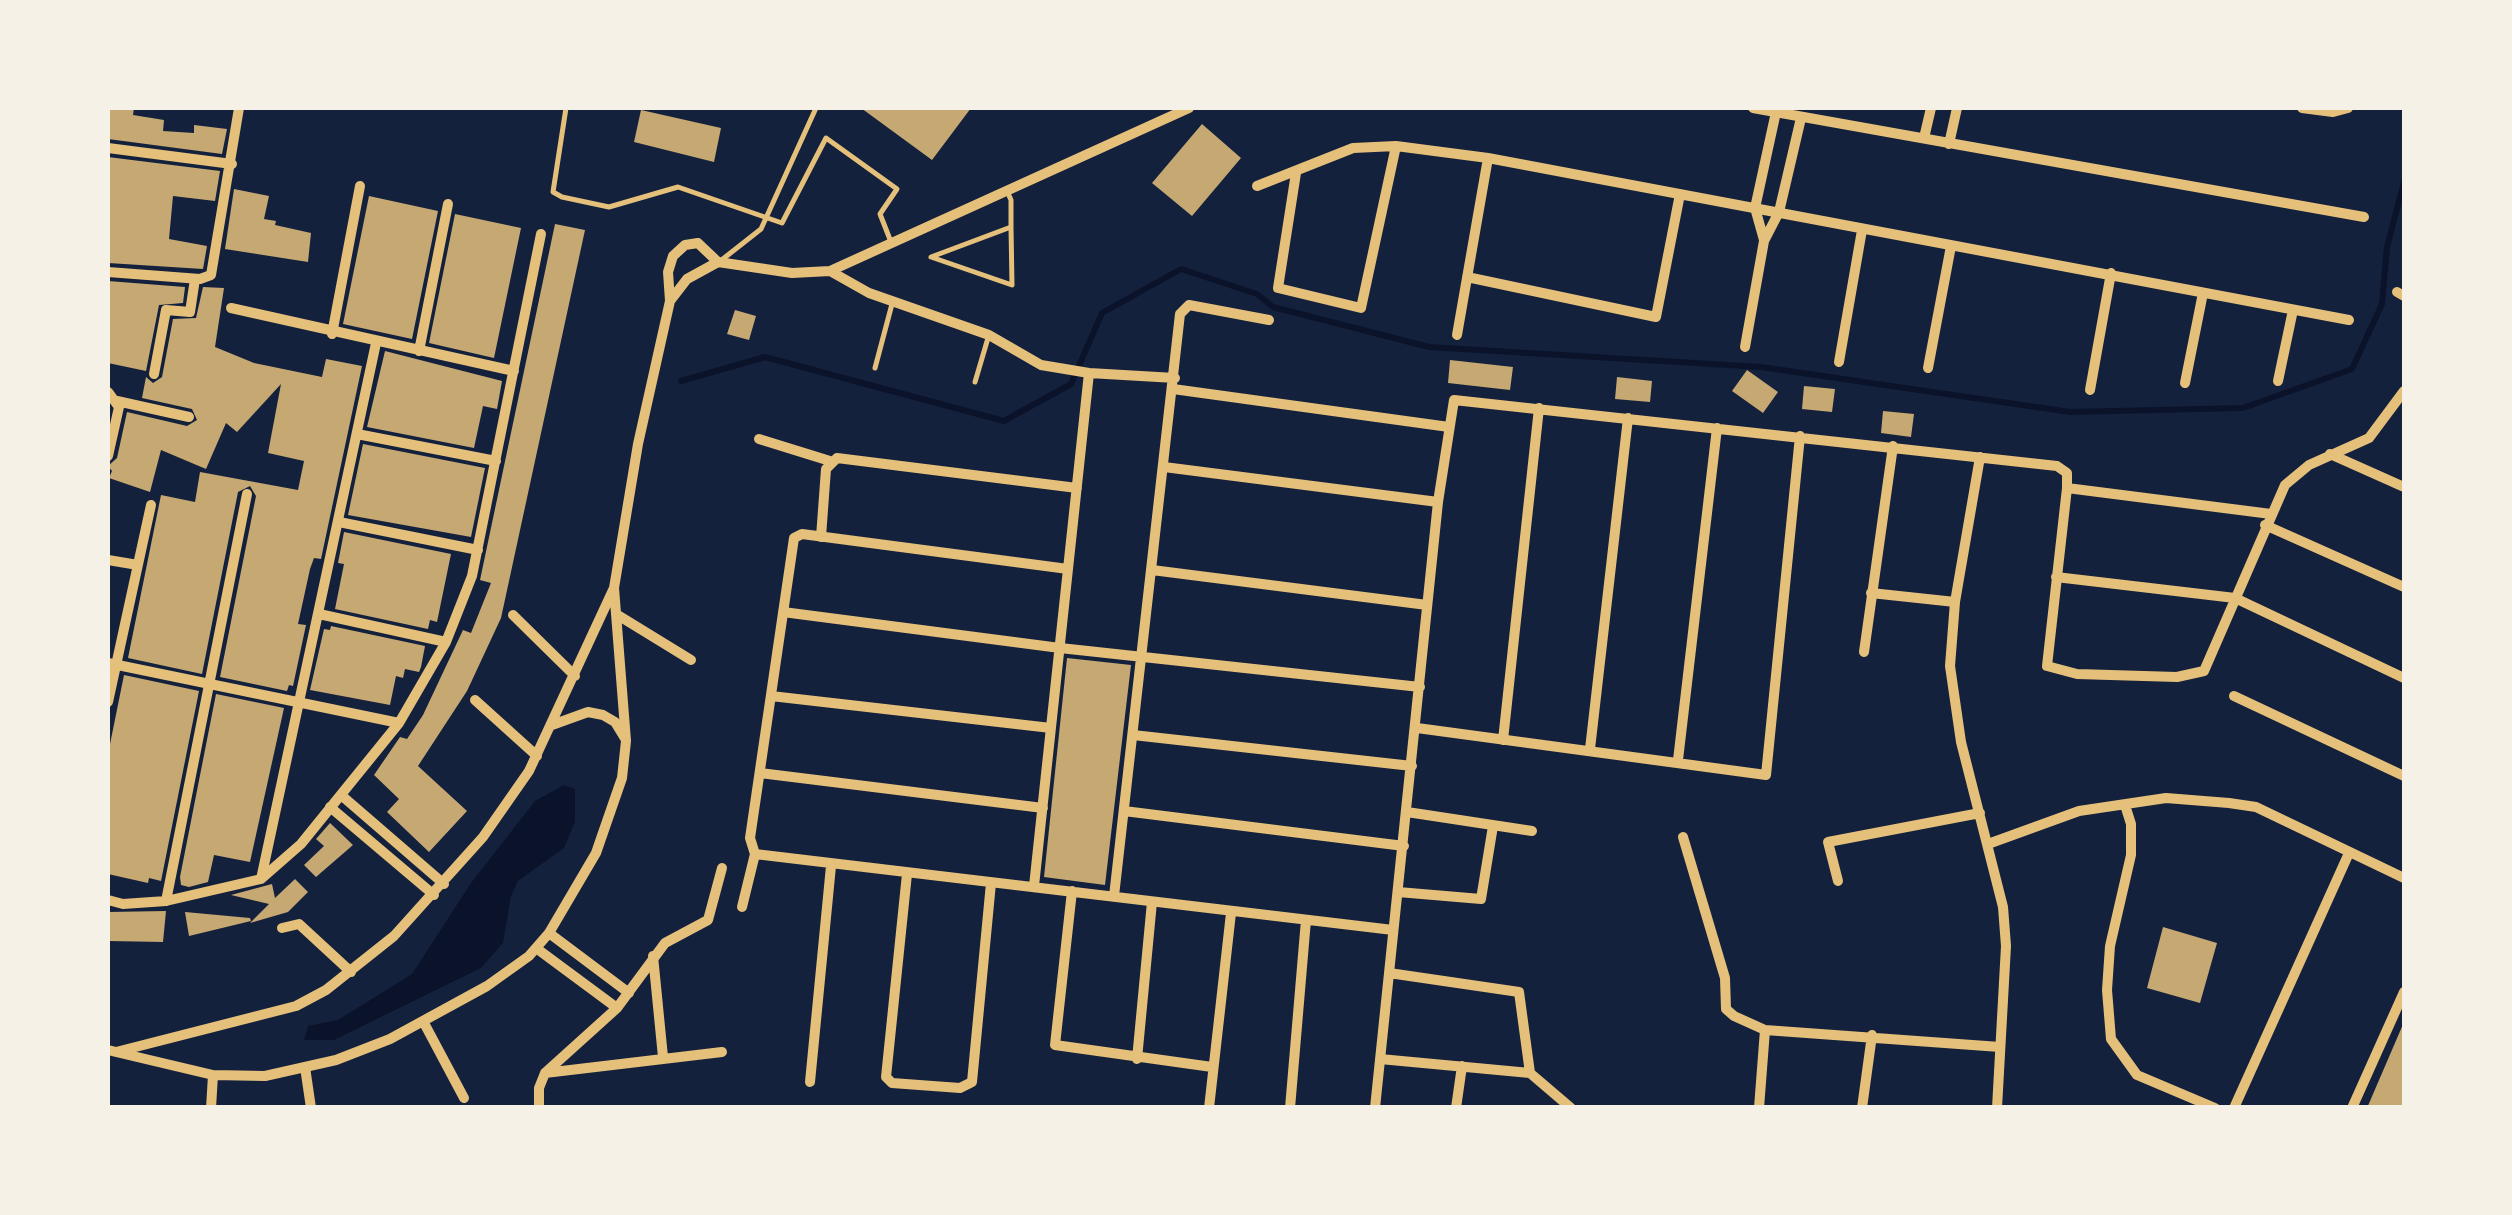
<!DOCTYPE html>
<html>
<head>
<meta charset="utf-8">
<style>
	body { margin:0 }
	#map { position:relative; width:2512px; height:1215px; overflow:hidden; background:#14213d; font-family:Roboto,sans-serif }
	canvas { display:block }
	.frame { position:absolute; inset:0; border:110px solid #f6f1e7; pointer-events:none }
</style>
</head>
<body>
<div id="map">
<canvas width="2512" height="1215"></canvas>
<div class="frame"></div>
</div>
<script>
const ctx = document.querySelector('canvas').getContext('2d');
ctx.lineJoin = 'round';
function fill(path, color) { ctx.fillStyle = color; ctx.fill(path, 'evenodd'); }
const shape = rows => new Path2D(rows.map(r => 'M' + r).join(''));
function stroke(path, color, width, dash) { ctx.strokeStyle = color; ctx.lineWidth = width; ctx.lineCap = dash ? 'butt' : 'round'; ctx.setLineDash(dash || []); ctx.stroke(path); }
fill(shape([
	[564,785,575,789,575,822,564,848,518,881,511,896,503,943,481,968,334,1040,304,1040,308,1026,338,1020,412,974,471,883,535,801]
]), '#0b132b');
stroke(shape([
	[681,381,765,357,1004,421,1071,384,1102,313,1181,269,1257,294,1273,307,1429,347,1761,367,2070,412,2243,408,2352,369,2382,304,2387,247,2404,182]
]), '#0b132b', 6);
fill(shape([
	[108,108,134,108,133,115,164,120,163,131,194,133,194,125,227,129,222,154,108,139],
	[861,108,971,108,932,160],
	[641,110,721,128,714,162,634,142],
	[1202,124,1241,158,1192,216,1152,183],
	[108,157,220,171,215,201,173,196,169,239,207,246,203,269,108,263],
	[234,189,269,196,264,219,276,221,275,225,311,233,308,262,225,249],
	[369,196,438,211,412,339,343,324],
	[455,214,521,228,494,358,429,343],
	[555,224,585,230,501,618,467,691,418,766,467,811,429,852,387,812,399,799,374,775,400,737,407,739,423,715,463,630,471,633,491,583,480,580],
	[108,281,185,287,183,303,159,305,146,371,108,363],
	[203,287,224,288,215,347,254,363,322,377,326,359,362,366,321,559,314,558,310,569,298,624,306,625,293,686,289,685,287,691,220,677,256,496,250,486,238,492,202,674,128,658,161,495,195,502,200,472,298,490,304,461,268,453,281,384,237,432,226,423,206,469,161,450,150,492,109,478,112,471,108,466,117,458,127,412,187,426,197,420,192,409,142,398,146,377,153,383,162,377,173,319,196,318],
	[735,310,756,316,749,340,727,334],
	[385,351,502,381,497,409,483,406,474,448,367,427],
	[1450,360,1513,367,1510,390,1448,383],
	[1747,370,1778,392,1763,413,1732,391],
	[1617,377,1652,381,1650,402,1615,399],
	[1804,386,1835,389,1832,412,1802,409],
	[1883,411,1914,414,1911,437,1881,433],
	[363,444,485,468,471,537,348,515],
	[344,532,451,554,437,622,430,620,428,629,335,609,344,564,338,563],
	[331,626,425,646,421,667,419,672,405,669,403,678,396,676,390,705,310,690,324,629,330,630],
	[1067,658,1131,665,1105,885,1044,877],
	[124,675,199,691,161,881,149,878,148,883,108,874,108,754],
	[216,694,284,708,250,862,214,855,208,882,189,887,181,885,180,877],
	[330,823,353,845,316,877,304,865,324,846,316,839],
	[295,879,308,892,288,912,250,923,269,904,231,895,272,884,275,898],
	[166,911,163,942,108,941,108,912],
	[185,912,250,918,251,921,189,936],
	[2163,927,2217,943,2200,1003,2147,988],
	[2404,1022,2404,1108,2367,1108]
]), '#c6a872');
stroke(shape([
	[566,108,553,192,562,197,609,207,678,187,782,223,826,138,897,189,880,214,891,242],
	[1007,191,1011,200,1011,227,1012,285,931,257,1011,227],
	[719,262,761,229,816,108],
	[875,368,892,304],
	[975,382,988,338]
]), '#e5c07b', 5);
stroke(shape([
	[1753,108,2364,217],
	[2302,108,2333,112,2348,108],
	[1924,138,1931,108],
	[1949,144,1957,108],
	[108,148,232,164],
	[1296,173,1278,288,1361,308,1396,146],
	[1257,186,1353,148,1396,146,1488,158,2349,320],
	[1764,240,1755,208,1776,112],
	[830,271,869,293,989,335,1041,365,1089,373],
	[108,272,200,279,211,275,239,108],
	[1467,277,1656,317,1680,194],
	[2397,292,2404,296],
	[670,301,687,279,718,262,792,273,830,271,1189,108],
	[231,308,514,371],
	[332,334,360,186],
	[1457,335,1488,158],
	[1745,347,1764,241,1779,212,1801,118],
	[419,351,448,204],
	[1839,362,1862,230],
	[1928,368,1951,246],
	[154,374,166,310,190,312,195,279],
	[2278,381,2293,310],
	[2185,383,2203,293],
	[1173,389,1449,427],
	[2090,390,2111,273],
	[108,392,119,407,108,456],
	[117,401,189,417],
	[357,434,496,461],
	[759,439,830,461],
	[2330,454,2404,487],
	[1980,457,1955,602,1950,666,1961,742,2003,907,2006,946,1997,1108],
	[1164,467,1438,502],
	[2067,488,2271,514],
	[339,522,478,550],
	[2265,525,2404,587],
	[821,537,826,469,837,458,1077,488],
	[108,560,138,565],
	[1068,569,802,534,794,538,750,838,755,854,1393,930],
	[1152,570,1427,605],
	[2056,577,2235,598,2404,678],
	[1871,593,1955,602],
	[783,612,1060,648,1420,687],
	[319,614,446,642],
	[616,614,691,660],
	[513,615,575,676],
	[1864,652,1893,446],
	[108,663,399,723],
	[771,696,1051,728],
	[2234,696,2404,776],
	[475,700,537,756],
	[108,702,151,505],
	[552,725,588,712,603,715,615,722,626,740],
	[1417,728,1766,775,1800,436],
	[1133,735,1412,766],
	[1503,740,1539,408],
	[1590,749,1628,418],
	[1678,760,1717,428],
	[760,773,1043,808],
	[341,795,444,884],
	[2125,805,2131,824,2131,855,2110,946,2107,990,2111,1039,2137,1075,2215,1108],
	[330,807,434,895],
	[1124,811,1404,846],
	[1407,812,1532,831],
	[1683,837,1725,978,1726,1009,1734,1016,1765,1030,2000,1047],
	[1988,844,2079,811,2166,798,2229,803,2256,807,2404,878],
	[907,874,886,1077,892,1083,960,1088,972,1082,991,883],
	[261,879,376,343],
	[1838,881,1828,842,1980,813],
	[1034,886,1089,373,1175,378],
	[1072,891,1055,1045,1212,1067],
	[1398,892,1481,899,1493,826],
	[1114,896,1180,314,1189,305,1269,320],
	[108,900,123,904,166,901,261,879,301,844,399,723,446,642,472,576,541,234],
	[166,901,247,494],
	[742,907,755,854],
	[282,928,299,924,351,972],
	[549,933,629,993],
	[536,948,617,1008],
	[653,956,663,1057],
	[1389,973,1519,992,1530,1073],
	[423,1021,464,1098],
	[108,1050,116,1052,296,1006,326,990,394,936,483,837,529,771,613,590],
	[116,1052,213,1075,265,1076,336,1060,390,1039,487,986,529,956,549,933,596,853,622,778,626,741,614,588,638,444,670,301,668,272,673,256,685,245,698,243,718,262],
	[1137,1059,1152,902],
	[1380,1059,1530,1073,1571,1108],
	[305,1067,311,1108],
	[545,1073,722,1052],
	[810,1082,831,866],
	[211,1108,213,1075],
	[539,1108,539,1088,545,1073,617,1008,665,943,708,920,722,868],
	[1209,1108,1231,913],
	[1290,1108,1306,920],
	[1375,1108,1438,502,1454,400,2057,466,2067,473,2067,488,2047,666,2077,674,2177,677,2204,671,2285,485,2309,465,2369,438,2404,391],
	[1456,1108,1462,1066],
	[1759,1108,1765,1030],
	[1862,1108,1872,1035],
	[2234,1108,2349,853],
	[2352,1108,2404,992]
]), '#e5c07b', 10);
</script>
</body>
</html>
